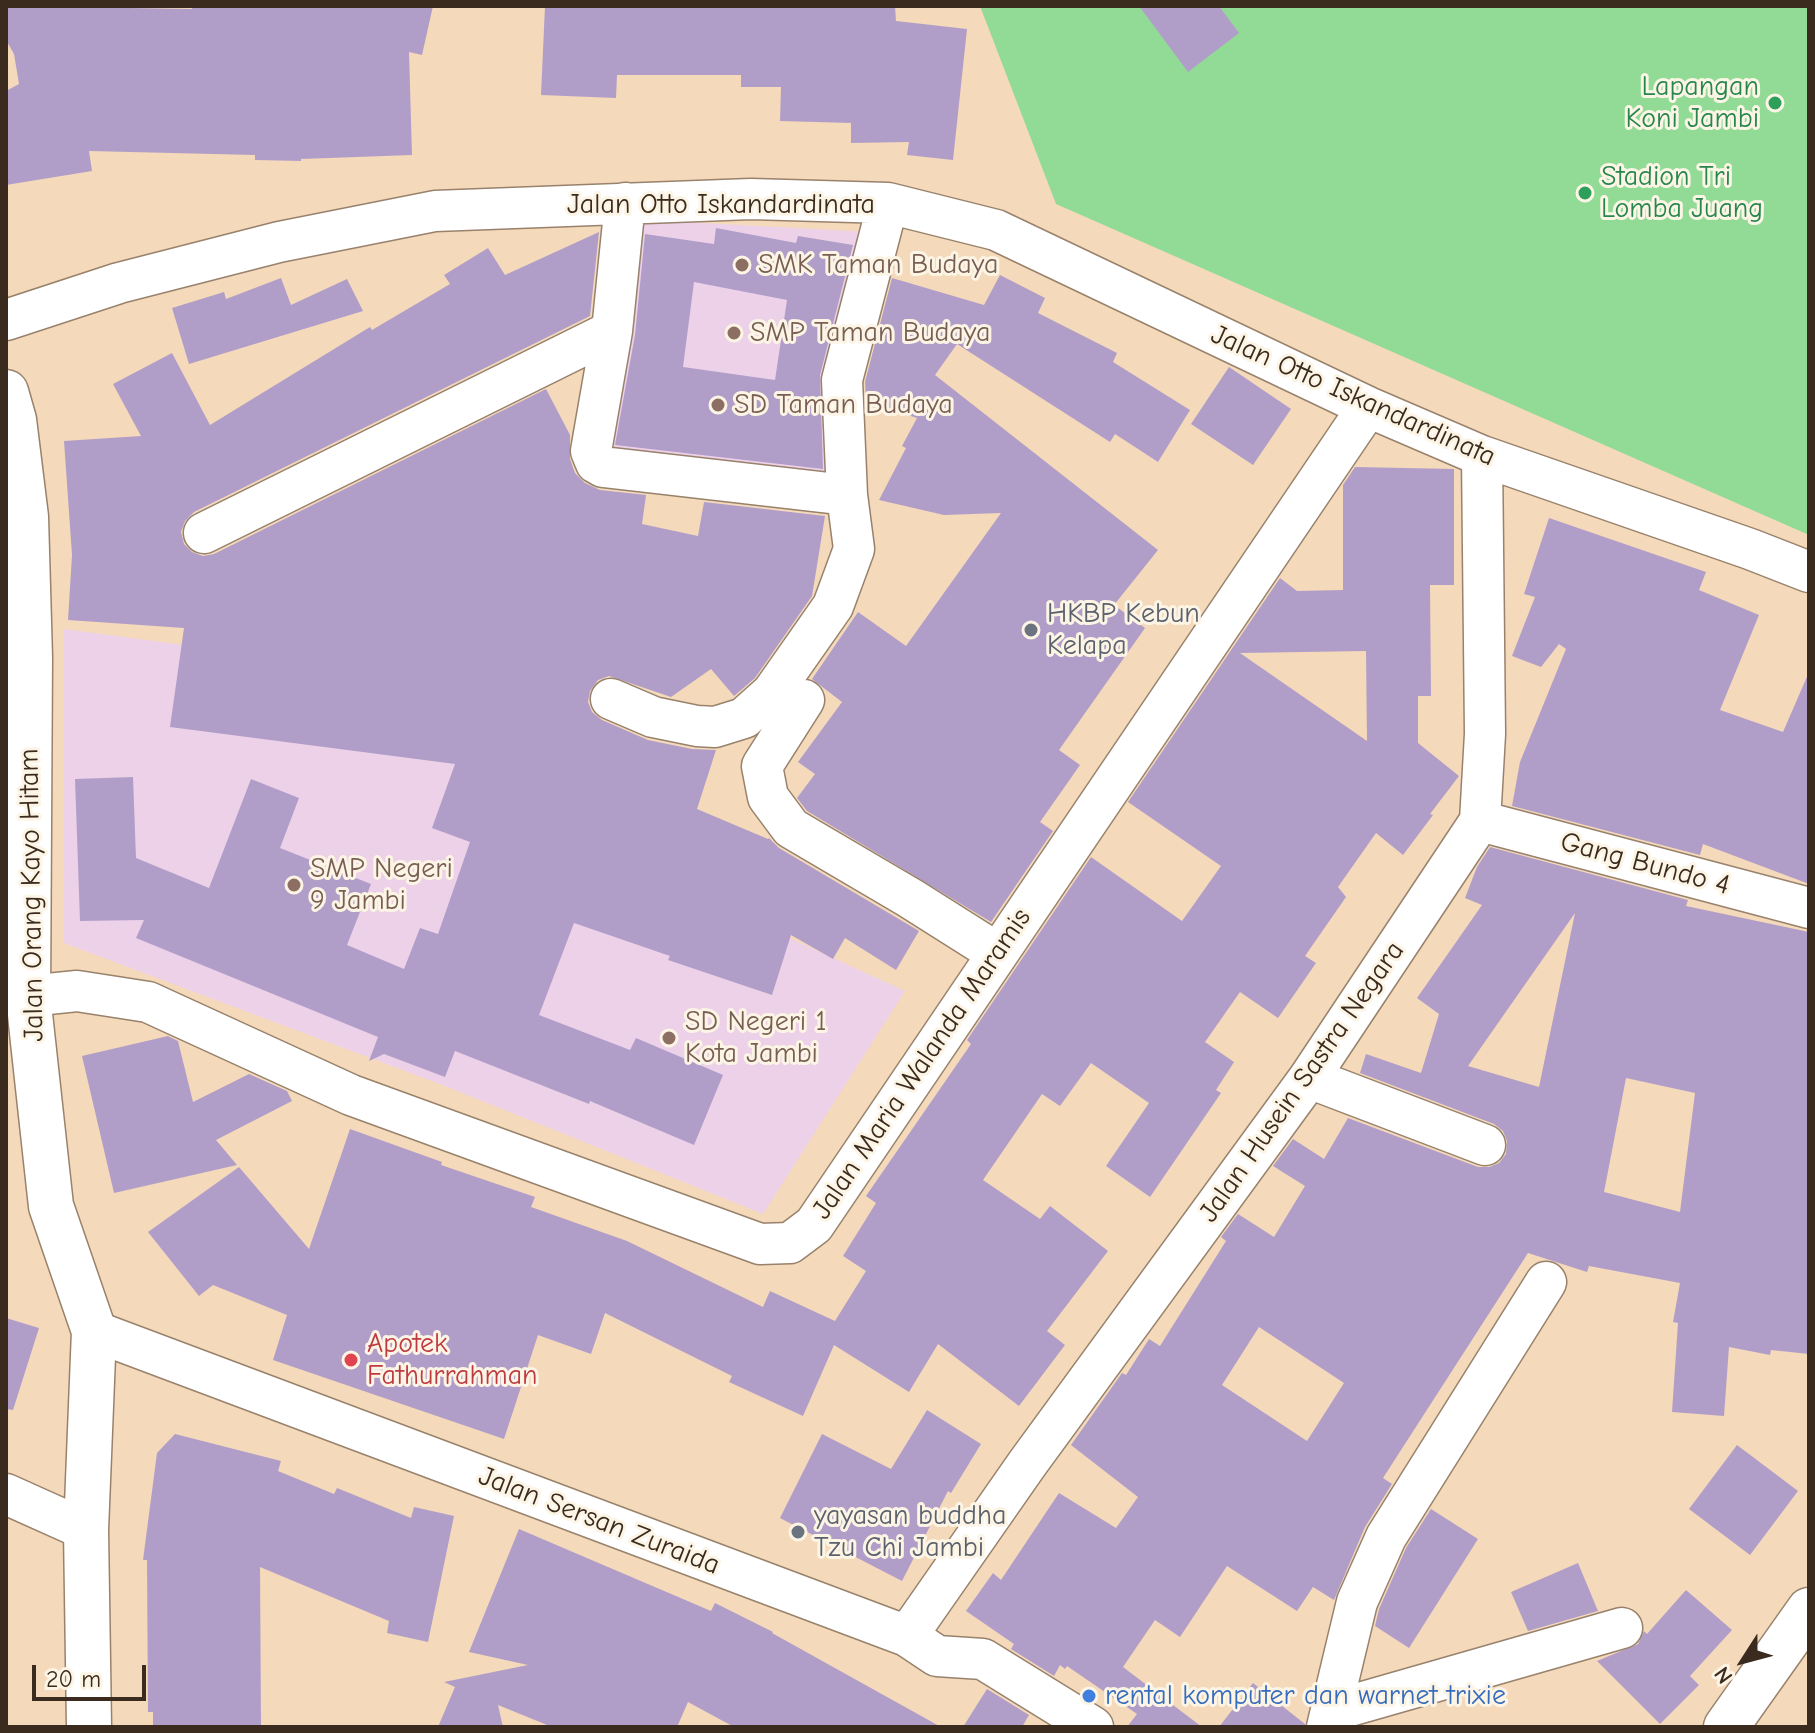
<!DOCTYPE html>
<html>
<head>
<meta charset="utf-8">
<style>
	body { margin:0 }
	#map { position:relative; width:1815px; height:1733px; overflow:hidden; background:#f4d9bb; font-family:"Comic Neue",sans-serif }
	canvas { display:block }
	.frame { position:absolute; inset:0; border:8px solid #3b2a1e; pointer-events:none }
	.north { position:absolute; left:1703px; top:1621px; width:80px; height:80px; -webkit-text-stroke:6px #fcf5e5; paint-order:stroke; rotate:234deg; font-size:22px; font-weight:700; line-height:32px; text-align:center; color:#3b2a1e }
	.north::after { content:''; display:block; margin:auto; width:28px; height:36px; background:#3b2a1e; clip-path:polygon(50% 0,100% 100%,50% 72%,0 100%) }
	.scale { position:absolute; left:32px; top:1665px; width:114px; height:36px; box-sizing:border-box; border:4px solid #3b2a1e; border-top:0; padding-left:10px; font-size:24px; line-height:28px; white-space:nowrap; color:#3b2a1e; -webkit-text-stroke:6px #fcf5e5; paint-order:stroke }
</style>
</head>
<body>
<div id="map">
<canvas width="1815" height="1733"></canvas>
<div class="frame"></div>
<div class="north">N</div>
<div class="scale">20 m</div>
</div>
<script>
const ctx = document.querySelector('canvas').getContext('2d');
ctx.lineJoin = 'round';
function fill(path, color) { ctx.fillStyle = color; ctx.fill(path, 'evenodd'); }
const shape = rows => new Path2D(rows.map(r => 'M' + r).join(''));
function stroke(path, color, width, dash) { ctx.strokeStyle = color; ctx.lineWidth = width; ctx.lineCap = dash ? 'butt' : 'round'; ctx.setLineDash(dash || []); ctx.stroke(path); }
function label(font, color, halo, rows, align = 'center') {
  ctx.font = font + ' "Comic Neue",sans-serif'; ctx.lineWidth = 6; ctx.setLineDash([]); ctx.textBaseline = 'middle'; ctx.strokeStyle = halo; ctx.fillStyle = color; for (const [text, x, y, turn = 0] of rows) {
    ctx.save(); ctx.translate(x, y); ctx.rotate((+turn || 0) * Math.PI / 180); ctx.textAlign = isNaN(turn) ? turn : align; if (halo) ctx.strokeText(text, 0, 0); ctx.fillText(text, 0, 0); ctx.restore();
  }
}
fill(shape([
	[629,219,869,232,840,491,597,460],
	[64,629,586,699,546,826,905,991,763,1214,445,1086,64,943]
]), '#edd1e9');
fill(shape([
	[980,6,1809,6,1809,535,1056,204]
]), '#92db96');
fill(shape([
	[6,6,192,9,192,6,433,6,422,55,409,52,412,155,301,159,301,161,255,160,255,155,89,151,92,171,6,185,6,91,19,84,14,54,6,40],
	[545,6,895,6,896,21,967,29,953,160,907,155,909,142,851,143,851,123,780,121,781,87,741,87,741,75,617,75,616,98,541,95],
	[1139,6,1219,6,1239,33,1188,72],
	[716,228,796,243,798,236,853,245,820,375,823,469,615,445,635,335,645,234,714,244],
	[694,282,787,300,775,380,683,367],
	[599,232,590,316,194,512,185,521,181,532,184,544,192,552,203,556,214,554,546,389,570,435,570,459,575,473,585,483,600,490,646,495,642,524,698,536,704,502,825,516,812,596,755,678,734,696,711,669,671,697,609,676,598,680,590,691,588,702,592,712,602,720,648,740,692,749,716,750,697,809,768,839,769,838,779,848,919,931,896,970,845,938,833,959,791,935,772,995,668,960,670,956,574,923,539,1015,630,1050,636,1038,723,1075,694,1145,590,1101,589,1104,455,1051,445,1077,384,1054,369,1061,378,1037,136,938,144,920,80,921,75,779,133,777,136,858,209,888,251,779,299,798,280,848,371,884,347,945,404,969,420,928,438,934,470,842,432,828,455,764,170,727,184,628,68,620,72,555,64,441,141,436,113,384,172,353,210,425,370,327,372,330,450,284,444,275,488,248,505,275],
	[1000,275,1045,298,1038,313,1117,353,1113,362,1190,410,1158,462,1115,434,1110,442,957,344,935,375,1158,550,1114,605,1145,628,1059,750,1080,765,1040,822,1053,831,991,922,807,811,797,798,815,774,798,762,842,702,812,679,858,612,906,646,1001,513,944,515,879,500,906,448,902,446,917,418,866,402,865,382,892,278,984,305],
	[281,278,291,305,347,279,363,311,189,364,172,308,224,292,226,299],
	[1229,367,1291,409,1253,465,1191,424],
	[1355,467,1454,469,1454,585,1430,585,1431,696,1418,696,1418,743,1459,776,1430,814,1433,815,1403,855,1376,833,1338,887,1346,897,1305,956,1316,963,1278,1018,1240,992,1205,1042,1234,1062,1216,1090,1221,1093,1150,1197,1106,1166,1149,1103,1091,1063,1060,1106,1042,1094,983,1180,1040,1219,1050,1206,1108,1251,1047,1331,1065,1345,1019,1406,938,1344,909,1392,834,1345,803,1416,729,1382,732,1376,605,1313,591,1354,538,1335,504,1439,273,1360,287,1315,213,1285,199,1296,148,1232,239,1167,309,1249,350,1129,442,1162,441,1165,535,1197,531,1207,627,1241,763,1307,770,1291,835,1321,866,1271,843,1256,876,1203,866,1196,971,1044,967,1040,1091,857,1182,921,1221,866,1128,802,1280,578,1297,591,1343,590,1343,485],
	[1366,651,1367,741,1240,653],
	[1549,518,1706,572,1699,590,1759,615,1720,710,1783,732,1809,672,1809,884,1703,844,1700,855,1512,806,1520,762,1566,649,1559,644,1541,667,1512,656,1535,597,1524,594],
	[1490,847,1688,900,1686,906,1809,932,1809,1354,1771,1350,1770,1355,1729,1347,1724,1416,1672,1412,1678,1323,1673,1322,1680,1283,1589,1266,1587,1272,1528,1253,1383,1478,1392,1484,1365,1527,1334,1600,1313,1587,1297,1611,1227,1566,1180,1637,1155,1620,1123,1667,1202,1727,1127,1727,1137,1714,1067,1666,1065,1669,1060,1665,1054,1676,1011,1649,1014,1644,966,1611,993,1573,1001,1580,1059,1493,1116,1528,1138,1497,1071,1445,1122,1373,1126,1375,1149,1339,1160,1346,1226,1241,1221,1237,1238,1214,1274,1237,1305,1186,1273,1166,1293,1139,1324,1159,1348,1118,1478,1167,1489,1167,1499,1163,1506,1154,1507,1141,1503,1131,1494,1124,1360,1073,1366,1054,1421,1073,1439,1014,1417,998,1482,905,1465,898,1477,867],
	[1575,913,1539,1087,1468,1066],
	[1626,1078,1695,1093,1680,1212,1604,1192],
	[1259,1327,1344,1383,1307,1441,1222,1385],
	[168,1036,178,1041,193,1102,249,1074,287,1091,292,1101,216,1140,237,1165,114,1193,82,1056],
	[6,1318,39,1328,13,1410,6,1409],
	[927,1410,981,1444,951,1493,948,1491,902,1581,780,1518,822,1434,891,1469],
	[175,1434,281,1461,278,1471,334,1494,337,1488,411,1518,414,1507,454,1516,428,1642,387,1633,389,1621,260,1567,261,1727,153,1727,153,1712,148,1712,147,1560,143,1560,157,1453],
	[1737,1445,1798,1491,1750,1555,1689,1509],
	[1431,1509,1478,1539,1409,1648,1375,1626,1379,1609,1406,1548],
	[519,1529,711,1611,715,1603,773,1632,772,1633,941,1727,734,1727,688,1702,677,1727,552,1727,498,1705,503,1727,438,1727,455,1687,444,1682,528,1665,469,1652],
	[1578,1563,1598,1611,1528,1631,1511,1592],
	[1686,1590,1732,1630,1690,1676,1699,1685,1660,1724,1597,1661,1638,1644,1644,1631,1647,1634],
	[1253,1683,1305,1724,1305,1727,1219,1727],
	[987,1689,1029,1715,1022,1727,963,1727]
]), '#b19ec8');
const minor = shape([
	[625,203,612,331,591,451,596,463,603,467,847,495],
	[6,320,119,283,279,242,435,211,751,199,888,203,996,230,1368,407,1482,456,1750,549,1809,572],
	[204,533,612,331],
	[611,699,653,717,697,726,715,727,744,718,772,693,833,606,854,549,847,495,842,380,888,203],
	[804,700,762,766,768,797,791,828,910,898,997,953],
	[1480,821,1809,908],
	[28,996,77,991,148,1002,351,1095,760,1244,790,1243,814,1225,1368,407],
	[1309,1078,1485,1145],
	[94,1331,907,1636,937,1656,983,1659,1093,1727],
	[6,1494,86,1530],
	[907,1636,1027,1464,1309,1078,1480,821,1485,734,1482,456],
	[1332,1711,1622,1628],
	[1327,1727,1357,1602,1386,1537,1546,1282]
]);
const major = shape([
	[6,392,14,420,26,517,30,658,28,996,51,1206,94,1331,86,1530,89,1727],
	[1726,1727,1809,1610]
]);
stroke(minor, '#98826c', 43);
stroke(major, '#98826c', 47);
stroke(minor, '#fff', 40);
stroke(major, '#fff', 44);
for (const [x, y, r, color] of [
	[1775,103,8,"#2e9e5b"],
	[1585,193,8,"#2e9e5b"],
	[742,265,8,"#8d6e63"],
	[734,333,8,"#8d6e63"],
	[718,405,8,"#8d6e63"],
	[1031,630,8,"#6b7280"],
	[294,885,8,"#8d6e63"],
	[669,1038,8,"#8d6e63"],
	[351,1360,8,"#e0444e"],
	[798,1532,8,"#6b7280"],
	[1089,1696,8,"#3f7fe0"]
]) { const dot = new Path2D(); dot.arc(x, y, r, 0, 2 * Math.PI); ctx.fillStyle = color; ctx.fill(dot); stroke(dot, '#fcf5e5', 3); }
label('28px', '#27864d', '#fcf5e5', [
	["Lapangan",1759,87],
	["Koni Jambi",1759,119],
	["Stadion Tri",1601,177,"left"],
	["Lomba Juang",1601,209,"left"]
], 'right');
label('28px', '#3b2a1e', '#fcf5e5', [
	["Jalan Otto Iskandardinata",721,205],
	["Jalan Otto Iskandardinata",1353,396,24],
	["Gang Bundo 4",1645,864,15],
	["Jalan Orang Kayo Hitam",32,895,-91],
	["Jalan Maria Walanda Maramis",922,1064,-56],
	["Jalan Husein Sastra Negara",1302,1082,-55],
	["Jalan Sersan Zuraida",599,1521,21]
]);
label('28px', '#785e54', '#fcf5e5', [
	["SMK Taman Budaya",758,265],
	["SMP Taman Budaya",750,333],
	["SD Taman Budaya",734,405],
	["SMP Negeri",310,869],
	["9 Jambi",310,901],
	["SD Negeri 1",685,1022],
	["Kota Jambi",685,1054]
], 'left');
label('28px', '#5b616d', '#fcf5e5', [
	["HKBP Kebun",1047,614],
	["Kelapa",1047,646],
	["yayasan buddha",814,1516],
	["Tzu Chi Jambi",814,1548]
], 'left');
label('28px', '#be3a42', '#fcf5e5', [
	["Apotek",367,1344],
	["Fathurrahman",367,1376]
], 'left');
label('28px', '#366cbe', '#fcf5e5', [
	["rental komputer dan warnet trixie",1105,1696]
], 'left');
</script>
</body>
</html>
